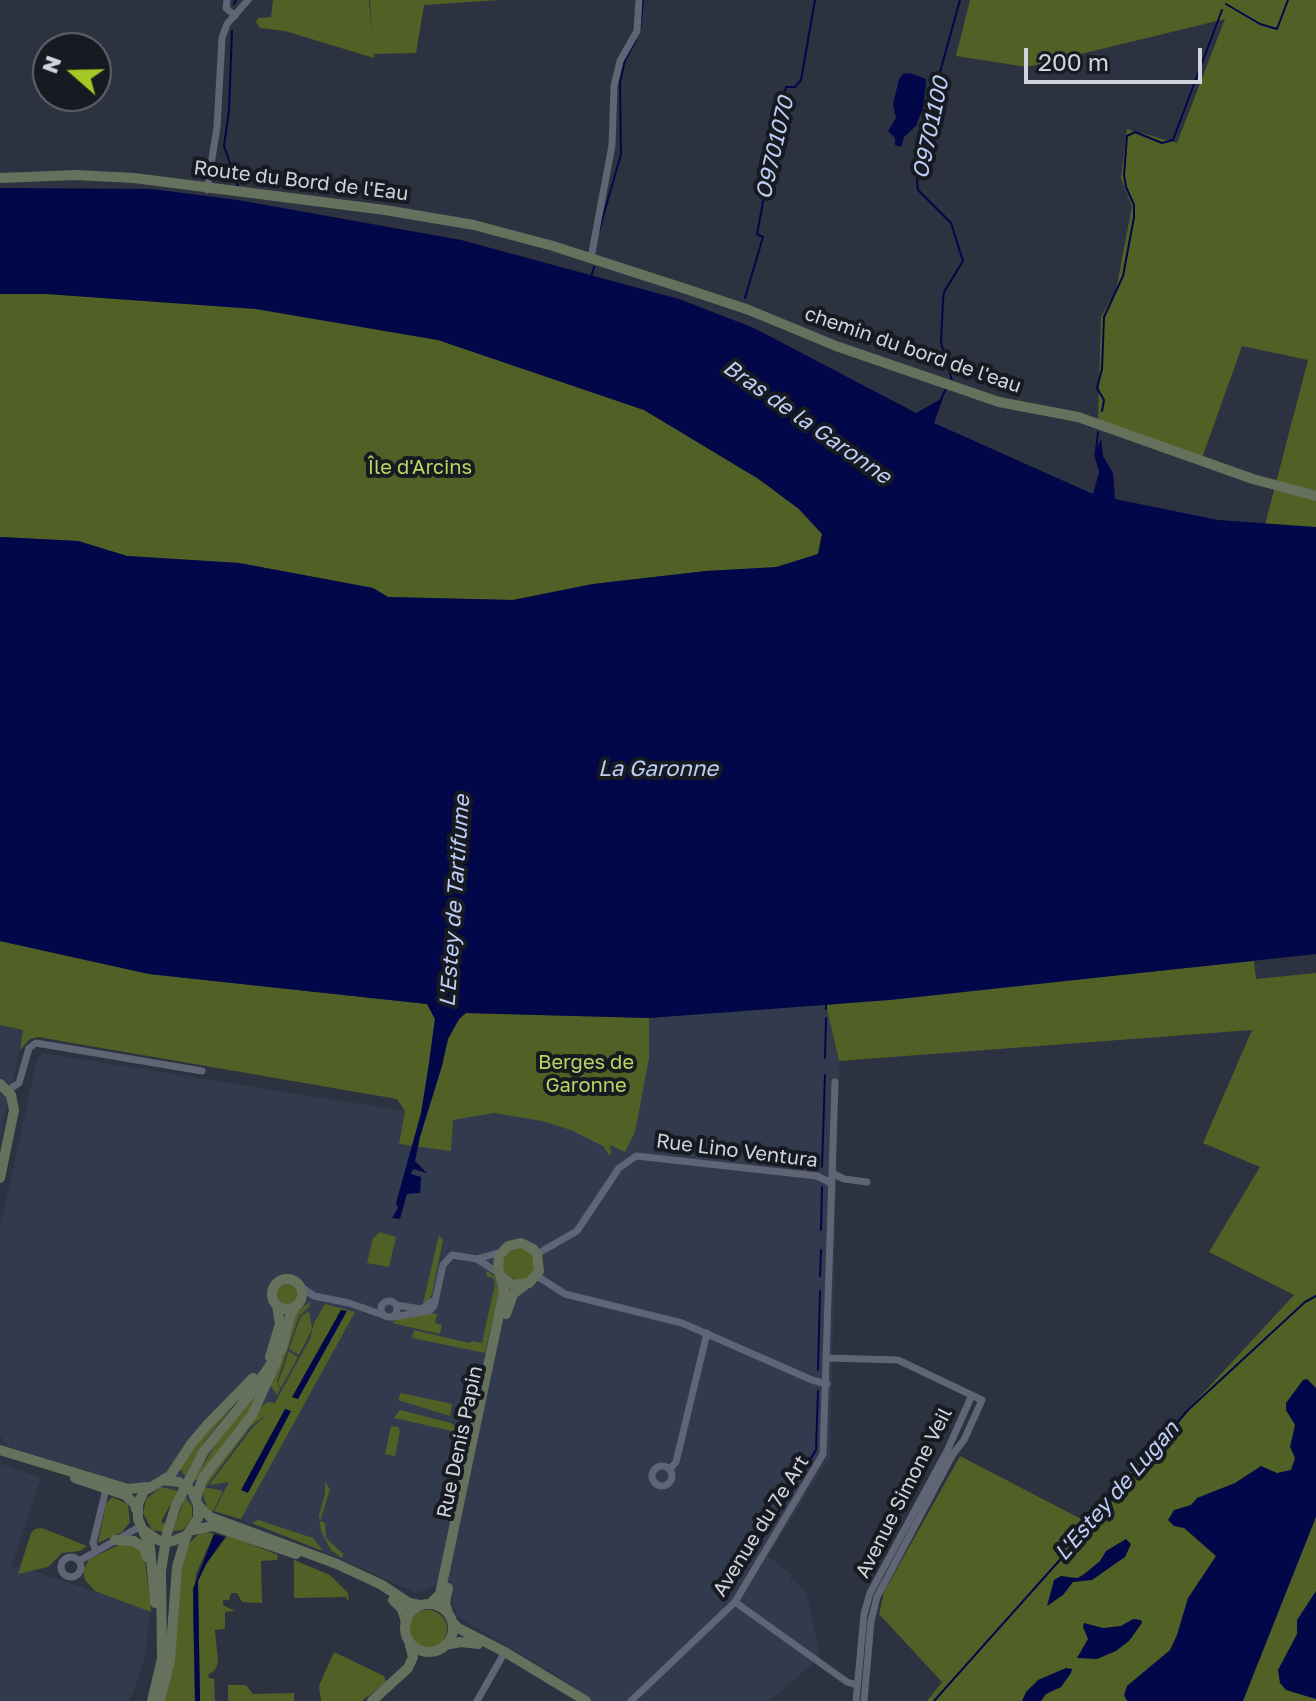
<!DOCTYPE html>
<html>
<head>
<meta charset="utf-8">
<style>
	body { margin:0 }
	#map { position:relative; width:1316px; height:1701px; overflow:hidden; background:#2c323f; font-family:"Golos Text",sans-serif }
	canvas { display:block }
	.north { position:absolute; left:32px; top:32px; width:80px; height:80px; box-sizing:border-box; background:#171a20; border:2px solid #61646b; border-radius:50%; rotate:290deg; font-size:22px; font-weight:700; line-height:32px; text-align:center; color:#d0d4dc }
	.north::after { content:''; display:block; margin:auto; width:28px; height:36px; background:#a4c825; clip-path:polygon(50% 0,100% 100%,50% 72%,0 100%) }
	.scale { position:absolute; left:1024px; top:48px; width:178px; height:36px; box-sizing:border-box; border:4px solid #d0d4dc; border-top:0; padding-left:10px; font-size:24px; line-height:28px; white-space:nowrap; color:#d0d4dc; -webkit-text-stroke:6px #171a20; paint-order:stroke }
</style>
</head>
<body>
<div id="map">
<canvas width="1316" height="1701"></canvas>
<div class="north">N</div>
<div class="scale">200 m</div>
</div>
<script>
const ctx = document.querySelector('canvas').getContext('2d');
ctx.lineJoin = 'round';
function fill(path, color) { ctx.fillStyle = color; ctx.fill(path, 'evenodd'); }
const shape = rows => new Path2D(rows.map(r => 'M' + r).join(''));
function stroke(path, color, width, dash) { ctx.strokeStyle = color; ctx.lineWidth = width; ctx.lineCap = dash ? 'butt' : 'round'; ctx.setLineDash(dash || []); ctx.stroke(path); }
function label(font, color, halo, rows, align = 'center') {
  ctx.font = font + ' "Golos Text",sans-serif'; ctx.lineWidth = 8; ctx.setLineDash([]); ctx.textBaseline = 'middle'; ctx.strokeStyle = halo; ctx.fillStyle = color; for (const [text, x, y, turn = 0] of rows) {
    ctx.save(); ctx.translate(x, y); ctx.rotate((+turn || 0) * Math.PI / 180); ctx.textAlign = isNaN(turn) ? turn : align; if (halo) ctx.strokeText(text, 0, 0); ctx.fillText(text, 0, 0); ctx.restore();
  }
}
fill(shape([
	[826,1005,839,1061,830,1457,768,1556,792,1575,790,1579,806,1590,820,1657,770,1701,592,1701,555,1674,458,1617,452,1602,453,1591,435,1586,416,1593,344,1560,241,1520,7,1446,0,1436,0,1228,37,1059,42,1053,405,1111,399,1144,450,1150,453,1120,483,1113,649,1058,649,1018],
	[0,1025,24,1030,0,1140],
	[0,1463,41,1478,11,1567,20,1566,143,1608,150,1614,145,1658,134,1691,128,1701,0,1701]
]), '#323a4d');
fill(shape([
	[273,0,369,0,372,32,370,0,500,0,424,5,416,53,374,54,374,58,285,31,260,28,256,22,258,18,271,17],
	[970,0,1316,0,1316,527,1265,525,1308,360,1242,346,1202,458,1098,422,1101,317,1116,290,1132,207,1121,178,1127,129,1177,143,1225,19,1027,67,956,56],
	[0,294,47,294,256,309,438,340,644,410,758,479,799,509,822,534,818,554,776,568,706,571,593,584,513,600,388,597,373,588,239,563,127,556,78,541,0,537],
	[0,941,149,974,427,1004,435,1019,429,1062,441,1066,448,1039,459,1019,466,1013,649,1018,649,1058,635,1132,625,1152,610,1145,611,1153,609,1155,603,1146,571,1130,542,1121,494,1113,453,1120,451,1151,399,1144,405,1111,397,1099,38,1037,30,1039,20,1050,23,1030,0,1025],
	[1254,961,1256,979,1316,973,1316,1701,927,1701,942,1682,879,1614,884,1592,960,1456,1085,1521,1294,1295,1209,1252,1260,1167,1203,1143,1252,1030,839,1061,826,1005],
	[380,1232,396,1237,389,1267,367,1263,373,1238],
	[439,1235,443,1240,432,1294,429,1300,423,1303],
	[517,1247,532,1251,536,1273,519,1283,503,1272,502,1260,506,1253],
	[487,1271,494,1276,499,1292,485,1353,412,1338,414,1330,469,1343,473,1341,482,1343,495,1284,493,1278,486,1276],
	'277 1294a10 10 0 1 1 20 0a10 10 0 1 1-20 0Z',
	[311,1301,309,1307,299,1316,277,1381,280,1389,277,1395,270,1385,295,1313],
	[325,1304,355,1312,241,1519,214,1511,229,1482,209,1485,253,1427,269,1413,251,1426,207,1485,203,1483,259,1408,268,1402,275,1403,310,1339,314,1323],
	[309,1311,312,1329,299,1355,289,1349,301,1316],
	[431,1313,437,1314,435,1323,442,1325,440,1334,392,1323,401,1317],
	[289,1351,298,1357,281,1388,278,1383],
	[266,1380,254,1407,200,1479,193,1481,218,1441],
	[401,1393,452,1404,450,1416,398,1400],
	[240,1397,204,1442,185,1476,180,1469,198,1440],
	[400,1410,451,1423,456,1427,456,1432,394,1418],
	[391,1426,398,1427,400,1431,395,1456,385,1454],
	[325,1482,330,1489,320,1521,325,1523,326,1538,343,1554,342,1558,331,1550,321,1531,319,1516,325,1493],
	[161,1487,178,1491,161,1522,165,1524,163,1532,152,1530,143,1513,146,1499],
	[204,1487,223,1491,212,1513,207,1507,203,1494],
	[112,1497,128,1504,130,1522,122,1532,98,1543,106,1504],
	[185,1497,192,1506,192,1518,183,1530,173,1531],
	[258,1520,313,1538,323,1551,252,1523],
	[42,1528,87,1546,80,1551,62,1553,48,1567,18,1574,31,1533,35,1529],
	[202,1531,214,1534,196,1574,193,1613,195,1701,164,1701,181,1558,188,1544],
	[228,1535,278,1555,277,1560,261,1561,262,1603,242,1602,237,1593,231,1593,229,1600,223,1600,223,1605,235,1611,225,1612,225,1629,215,1630,218,1662,215,1670,208,1675,209,1678,214,1679,215,1701,200,1701,198,1581,206,1564],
	[123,1543,136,1544,145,1560,151,1612,95,1591,85,1580,83,1571,89,1559],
	[294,1560,330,1575,348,1593,349,1602,346,1597,294,1598],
	'409 1629a19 19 0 1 1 38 0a19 19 0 1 1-38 0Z',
	[334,1652,384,1676,386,1682,362,1701,321,1701,319,1686],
	[228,1685,246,1685,253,1694,294,1693,294,1701,228,1701]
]), '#516126');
fill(shape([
	[910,73,926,79,926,84,923,108,916,126,904,137,901,147,895,145,895,138,888,131,896,118,893,105,899,79,903,74],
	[0,188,152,189,238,200,461,240,679,299,754,328,916,413,943,398,934,423,1093,494,1099,472,1094,454,1101,439,1103,456,1113,473,1115,499,1218,520,1316,527,1316,954,890,1000,649,1018,466,1013,459,1019,448,1039,442,1066,420,1137,415,1161,427,1173,413,1169,411,1174,421,1177,420,1193,407,1194,400,1219,392,1218,398,1208,396,1203,421,1113,429,1063,435,1019,427,1004,149,974,0,941,0,537,78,541,127,556,239,563,373,588,388,597,513,600,593,584,706,571,776,567,818,554,822,534,799,509,759,479,644,410,438,340,256,309,47,294,0,294],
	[341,1310,347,1311,298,1399,292,1397],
	[1307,1379,1316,1388,1316,1517,1243,1701,1127,1701,1124,1695,1127,1686,1170,1650,1177,1635,1188,1598,1216,1556,1184,1528,1174,1526,1168,1520,1174,1510,1191,1505,1197,1498,1235,1483,1261,1466,1277,1473,1291,1470,1295,1458,1290,1447,1295,1425,1286,1410,1286,1403,1303,1380],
	[285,1409,291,1411,248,1493,241,1490],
	[214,1534,225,1537,206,1564,198,1581,200,1701,195,1701,193,1589],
	[1126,1539,1131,1544,1125,1557,1092,1580,1073,1582,1063,1595,1047,1606,1054,1580,1061,1576,1077,1578,1083,1575,1100,1561,1106,1551],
	[1316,1591,1316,1699,1286,1690,1280,1683,1278,1670,1297,1634,1297,1620],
	[1133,1619,1141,1620,1142,1623,1129,1641,1116,1651,1097,1659,1077,1658,1088,1639,1083,1627,1084,1623,1103,1628,1121,1626],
	[1066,1668,1072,1669,1071,1673,1061,1687,1046,1694,1041,1701,1022,1701,1026,1692,1038,1680]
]), '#02074a');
stroke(shape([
	[234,4,236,0],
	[1226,4,1260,24,1277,29,1288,0],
	[640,30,643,0],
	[232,31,229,110,224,146,238,186],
	[599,231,621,154,620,82,625,60,636,40],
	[591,277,594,267],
	[745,298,763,237,757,234,782,101,786,87,795,87,801,80,815,0],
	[952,380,941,343,943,300,944,292,963,261,951,223,918,190,917,180,927,146,939,76,960,0],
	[941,399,946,389],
	[1102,411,1104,400,1097,388,1102,369,1104,317,1123,276,1134,217,1134,205,1126,187,1124,175,1127,136,1135,132,1162,143,1173,140,1222,10],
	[1096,450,1098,432],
	[826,1005,826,1009],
	[825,1058,826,1018],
	[822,1167,825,1075],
	[821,1230,822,1187],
	[820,1276,821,1250],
	[818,1370,820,1291],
	[800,1476,816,1450,818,1391],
	[773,1521,795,1485],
	[726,1598,768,1528],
	[934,1701,1058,1562,1188,1410,1305,1302,1316,1296]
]), '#02074a', 2);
stroke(shape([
	[227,0,226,8,235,16],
	[207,190,217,127,222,38,227,24,248,0],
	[591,258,612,145,614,86,620,61,637,31,639,0],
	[8,1090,19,1083,29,1048,36,1043,202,1071],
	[832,1173,844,1179,867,1182],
	[537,1254,577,1231,619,1168,636,1156,817,1176,831,1183],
	[477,1259,501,1252],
	[537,1276,565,1294,682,1323,812,1380,827,1384],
	[301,1287,314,1296,349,1303,383,1315],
	'381 1309a8 8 0 1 1 16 0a8 8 0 1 1-16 0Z',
	[396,1305,421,1309,431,1302],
	[393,1317,429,1311,434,1306,443,1265,452,1255,477,1259,500,1274],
	[828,1358,898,1360,982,1400,964,1440,953,1454,877,1597,871,1621,864,1701],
	'652 1476a10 10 0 1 1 20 0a10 10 0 1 1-20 0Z',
	[670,1469,676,1462,707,1333],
	[96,1551,93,1543,106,1489],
	'61 1567a10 10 0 1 1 20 0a10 10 0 1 1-20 0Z',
	[79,1561,141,1526],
	[735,1602,847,1682,857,1685],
	[477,1701,502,1657],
	[631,1701,735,1602,823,1454,835,1082],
	[856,1701,864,1614,870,1593,947,1451,972,1395]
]), '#5f6574', 7);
stroke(shape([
	[0,178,75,175,134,178,385,210,474,225,553,246,683,288,749,310,836,346,999,402,1078,417,1253,479,1316,496],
	[0,1084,11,1095,14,1110,0,1178],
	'272 1294a15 15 0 1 1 30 0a15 15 0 1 1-30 0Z',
	[506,1314,513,1294,525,1285],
	[270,1357,280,1324,277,1305],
	[0,1450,128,1489,148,1487],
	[75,1478,125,1495,134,1503,136,1509],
	[164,1479,170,1476,191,1444,208,1424,253,1378],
	[196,1498,203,1478,252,1415,277,1360],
	[199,1506,210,1517,337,1564,382,1585,409,1603,420,1605],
	[193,1530,213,1526,296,1554],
	[145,1531,158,1540,165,1542,173,1541,187,1535,198,1518,198,1505,192,1491,179,1482,163,1480,144,1491,138,1504,138,1519,150,1547,155,1603],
	[115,1540,134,1541,144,1548,147,1557],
	[448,1588,445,1603,448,1613],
	[393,1600,402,1609,406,1622],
	'405 1628a24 24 0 1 1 48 0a24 24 0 1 1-48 0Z',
	[430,1604,440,1594,504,1291,498,1268,499,1256,508,1246,521,1243,533,1249,537,1254,539,1271,529,1283,512,1285,502,1277],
	[452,1622,458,1628,505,1652,586,1701],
	[445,1645,461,1642,478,1644],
	[152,1701,162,1659,161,1571,167,1533,176,1505,204,1451,248,1397,282,1348,290,1316,295,1307],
	[160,1701,170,1660,177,1567,186,1537],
	[372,1701,408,1668,413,1657,410,1645]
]), '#66715d', 10);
label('20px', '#d0d4dc', '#171a20', [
	["Route du Bord de l'Eau",301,181,7],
	["chemin du bord de l'eau",913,350,19],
	["Rue Lino Ventura",737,1151,7],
	["Rue Denis Papin",460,1442,-78],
	["Avenue Simone Veil",904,1493,-63],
	["Avenue du 7e Art",761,1526,-58]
]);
label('20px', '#b7d763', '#171a20', [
	["Île d'Arcins",420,468],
	["Berges de",586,1063],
	["Garonne",586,1086]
]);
label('italic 22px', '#bccef6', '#171a20', [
	["O9701100",931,128,-78],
	["O9701070",775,148,-77],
	["Bras de la Garonne",807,422,35],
	["La Garonne",658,769],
	["L'Estey de Tartifume",455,901,-86],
	["L'Estey de Lugan",1117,1491,-49]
]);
</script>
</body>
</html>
